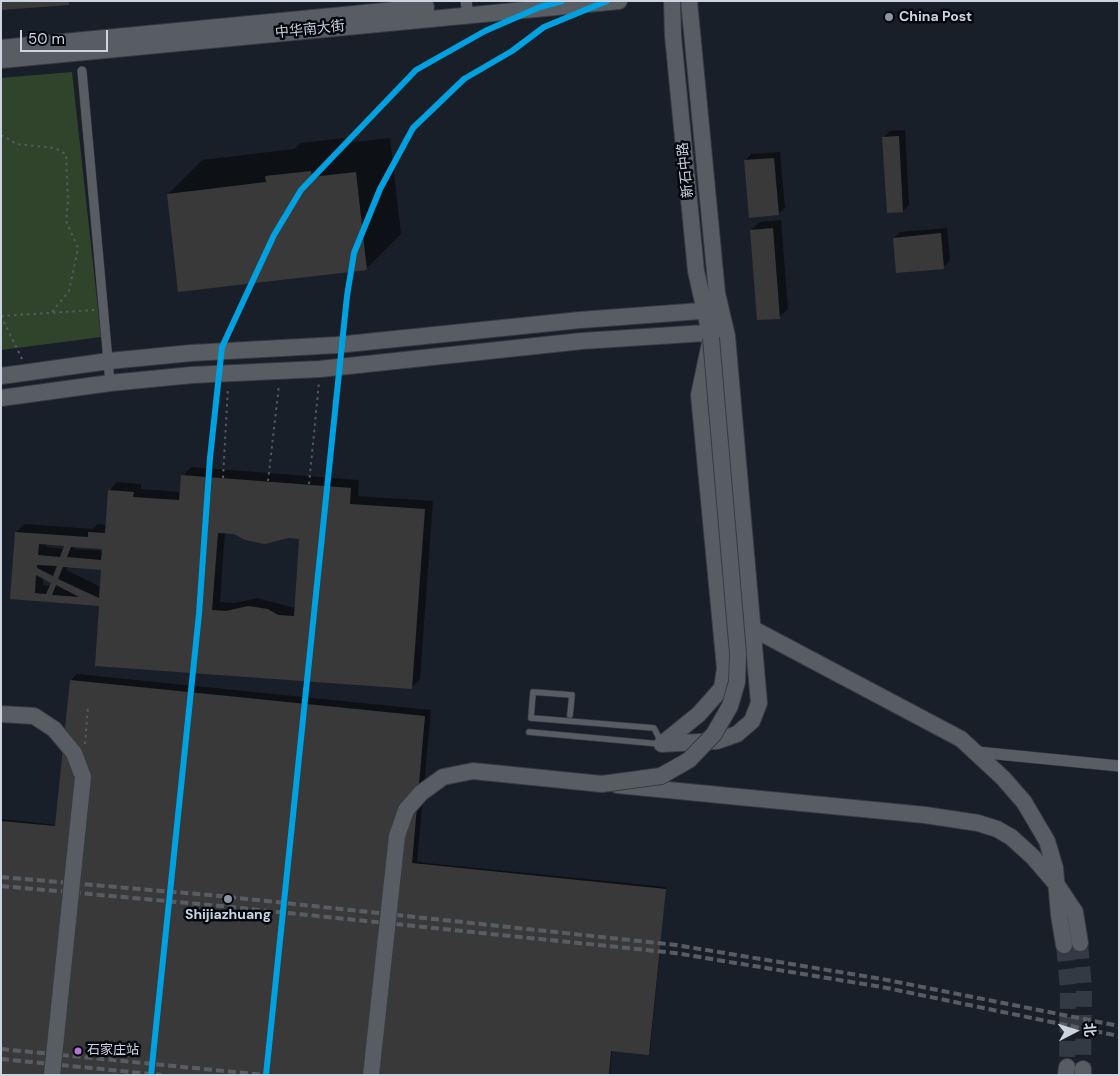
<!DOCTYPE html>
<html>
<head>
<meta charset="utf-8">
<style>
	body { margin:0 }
	#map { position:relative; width:1120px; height:1076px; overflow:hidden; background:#191f28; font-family:"DM Sans","Noto Sans SC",sans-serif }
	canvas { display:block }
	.frame { position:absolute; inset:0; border:2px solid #ccd4df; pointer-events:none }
	.north { position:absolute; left:1050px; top:1006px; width:50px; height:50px; -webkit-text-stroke:4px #04080f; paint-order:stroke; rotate:85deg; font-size:14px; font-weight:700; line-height:20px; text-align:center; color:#ccd4df }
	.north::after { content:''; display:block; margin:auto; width:18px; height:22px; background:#ccd4df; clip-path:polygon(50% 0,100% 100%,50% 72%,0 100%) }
	.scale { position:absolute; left:20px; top:30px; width:88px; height:22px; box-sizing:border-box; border:2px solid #ccd4df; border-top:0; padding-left:6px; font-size:15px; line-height:18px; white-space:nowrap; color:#ccd4df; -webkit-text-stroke:4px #04080f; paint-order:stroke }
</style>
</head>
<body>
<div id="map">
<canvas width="1120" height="1076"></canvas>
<div class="frame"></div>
<div class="north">北</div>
<div class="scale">50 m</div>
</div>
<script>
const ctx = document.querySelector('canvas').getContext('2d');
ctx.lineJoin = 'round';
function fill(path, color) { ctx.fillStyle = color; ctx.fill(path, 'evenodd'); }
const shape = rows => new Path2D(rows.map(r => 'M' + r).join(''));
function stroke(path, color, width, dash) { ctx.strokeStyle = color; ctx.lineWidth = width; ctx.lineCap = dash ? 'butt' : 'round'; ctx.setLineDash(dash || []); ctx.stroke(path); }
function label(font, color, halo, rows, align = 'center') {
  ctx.font = font + ' "DM Sans","Noto Sans SC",sans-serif'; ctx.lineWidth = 5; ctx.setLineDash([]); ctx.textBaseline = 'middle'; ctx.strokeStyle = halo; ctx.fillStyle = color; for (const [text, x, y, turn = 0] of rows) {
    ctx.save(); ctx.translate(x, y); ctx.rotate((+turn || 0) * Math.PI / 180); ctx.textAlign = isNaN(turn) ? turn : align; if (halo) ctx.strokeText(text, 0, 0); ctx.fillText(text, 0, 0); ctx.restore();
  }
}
fill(shape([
	[72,72,101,337,1,350,1,78]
]), '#30442c');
fill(shape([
	[905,130,909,205,903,211,884,137,890,131],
	[345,138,345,143,390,138,401,234,366,269,168,194,202,160,294,149,301,143],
	[780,152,785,208,778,214,745,161,751,154],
	[781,220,788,309,779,317,751,230,760,222],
	[947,228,950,261,943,267,894,238,900,232],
	[191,467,359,480,358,496,433,501,420,679,411,688,100,605,11,598,16,532,25,524,93,529,98,524,106,525,109,491,117,482,141,484,141,489,181,492,183,476],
	[225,532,300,538,295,608,257,598,235,603,220,602],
	[46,544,66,545,65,549,46,547],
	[75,546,104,548,103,551,74,549],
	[68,566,102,569,101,587,66,570],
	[43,578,52,582,51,586,43,585],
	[77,674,431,710,417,862,666,887,650,1052,612,1050,610,1075,1,1075,1,819,57,825,71,680]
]), '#0007');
fill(shape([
	[1,1,69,1,69,5,1,10],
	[899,136,903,212,887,213,882,137],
	[774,158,779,215,749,218,744,160],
	[311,171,312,177,356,172,367,270,178,292,167,194,266,182,265,176],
	[773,228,780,319,757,320,750,230],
	[941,233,944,269,896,273,893,238],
	[181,475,351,488,350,504,425,509,412,689,95,666,99,606,10,599,15,532,88,537,88,532,105,533,108,490,134,492,133,497,179,500],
	[218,533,234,534,245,540,265,544,288,538,299,539,294,616,278,615,268,609,248,606,226,611,212,610],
	[39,544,64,546,60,557,38,555],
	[71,547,102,549,101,560,67,557],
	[37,565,57,566,53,576,37,568],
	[63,567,101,570,99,598,58,579],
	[36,575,51,583,46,594,35,593],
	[56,585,79,597,52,595],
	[70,680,425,716,412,863,666,889,649,1055,611,1051,609,1075,1,1075,1,821,55,826]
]), '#3a393a');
stroke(shape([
	[1080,943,1084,988,1083,1069],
	[1064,945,1068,989,1067,1067]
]), '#343a43', 16, [16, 8]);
const service = shape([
	[570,715,572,695,533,692,531,718,654,728,661,742],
	[529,732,660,744]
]);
const pedestrian = shape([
	[82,71,110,383]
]);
const minor = shape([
	[466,1,468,14],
	[977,752,1119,766]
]);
const secondary = shape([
	[1,48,426,7],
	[1,60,619,1],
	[1,376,109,361,191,353,337,345,580,320,714,310],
	[1,398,110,383,192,375,320,369,582,341,721,332],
	[744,624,961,739,1003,778,1024,802,1047,841,1055,868,1059,915,1064,945],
	[1,714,34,716,54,729,74,753,83,777],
	[662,744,717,741,737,734,752,721,759,703,727,336,717,293,689,1],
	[662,744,699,714,722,688,725,669,699,395,711,338,696,271,673,36,672,1],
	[617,785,925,815,978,823,997,829,1011,837,1033,857,1057,885,1075,912,1080,943],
	[1066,1075,1067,1067],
	[1083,1075,1083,1069]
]);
stroke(service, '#363a41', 7);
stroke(pedestrian, '#363a41', 10);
stroke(minor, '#363a41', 12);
stroke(secondary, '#363a41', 18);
stroke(shape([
	[1,135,17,144,55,148,66,154,68,201,66,221,78,248,69,291,52,312],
	[1,316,94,310],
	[1,316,22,359],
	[223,478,228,387],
	[268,481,279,385],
	[309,484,319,382],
	[85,744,88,706]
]), '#555a60', 2, [2.5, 4]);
stroke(service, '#585d64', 5.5);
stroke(pedestrian, '#585d64', 9);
stroke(minor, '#585d64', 11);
stroke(secondary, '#585d64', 16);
stroke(shape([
	[1,877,220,896,676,945,882,979,1119,1026],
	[1,886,221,906,675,953,882,987,1119,1036],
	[1,1049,265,1075],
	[1,1059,161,1075]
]), '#585d64', 4, [8, 4]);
const secondaryBridge = shape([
	[52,1075,83,777],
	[371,1075,397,836,406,810,421,793,443,777,473,771,602,784,661,776,689,760,714,734,730,706,737,682,738,654,711,338]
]);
stroke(secondaryBridge, '#363a41', 18, []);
stroke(secondaryBridge, '#585d64', 16);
stroke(shape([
	[151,1075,199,614,210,458,222,347,274,235,301,190,416,70,485,31,540,7,562,1],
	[266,1075,347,296,354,253,380,189,413,128,464,79,512,51,544,27,607,1]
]), '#00a1e0', 6);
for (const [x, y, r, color] of [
	[889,17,5,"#8d959f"],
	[228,899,5,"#8d959f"],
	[78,1051,4.5,"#b673d3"]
]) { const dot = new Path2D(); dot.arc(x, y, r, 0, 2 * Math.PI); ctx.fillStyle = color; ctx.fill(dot); stroke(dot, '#04080f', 2); }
label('13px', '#ccd4df', '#04080f', [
	["石家庄站",87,1051]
], 'left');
label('bold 14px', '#ccd4df', '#04080f', [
	["China Post",899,17],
	["Shijiazhuang",228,915,"center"]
], 'left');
label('14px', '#ccd4df', '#04080f', [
	["中华南大街",310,30,-6],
	["新石中路",686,170,-96]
]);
</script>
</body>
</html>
